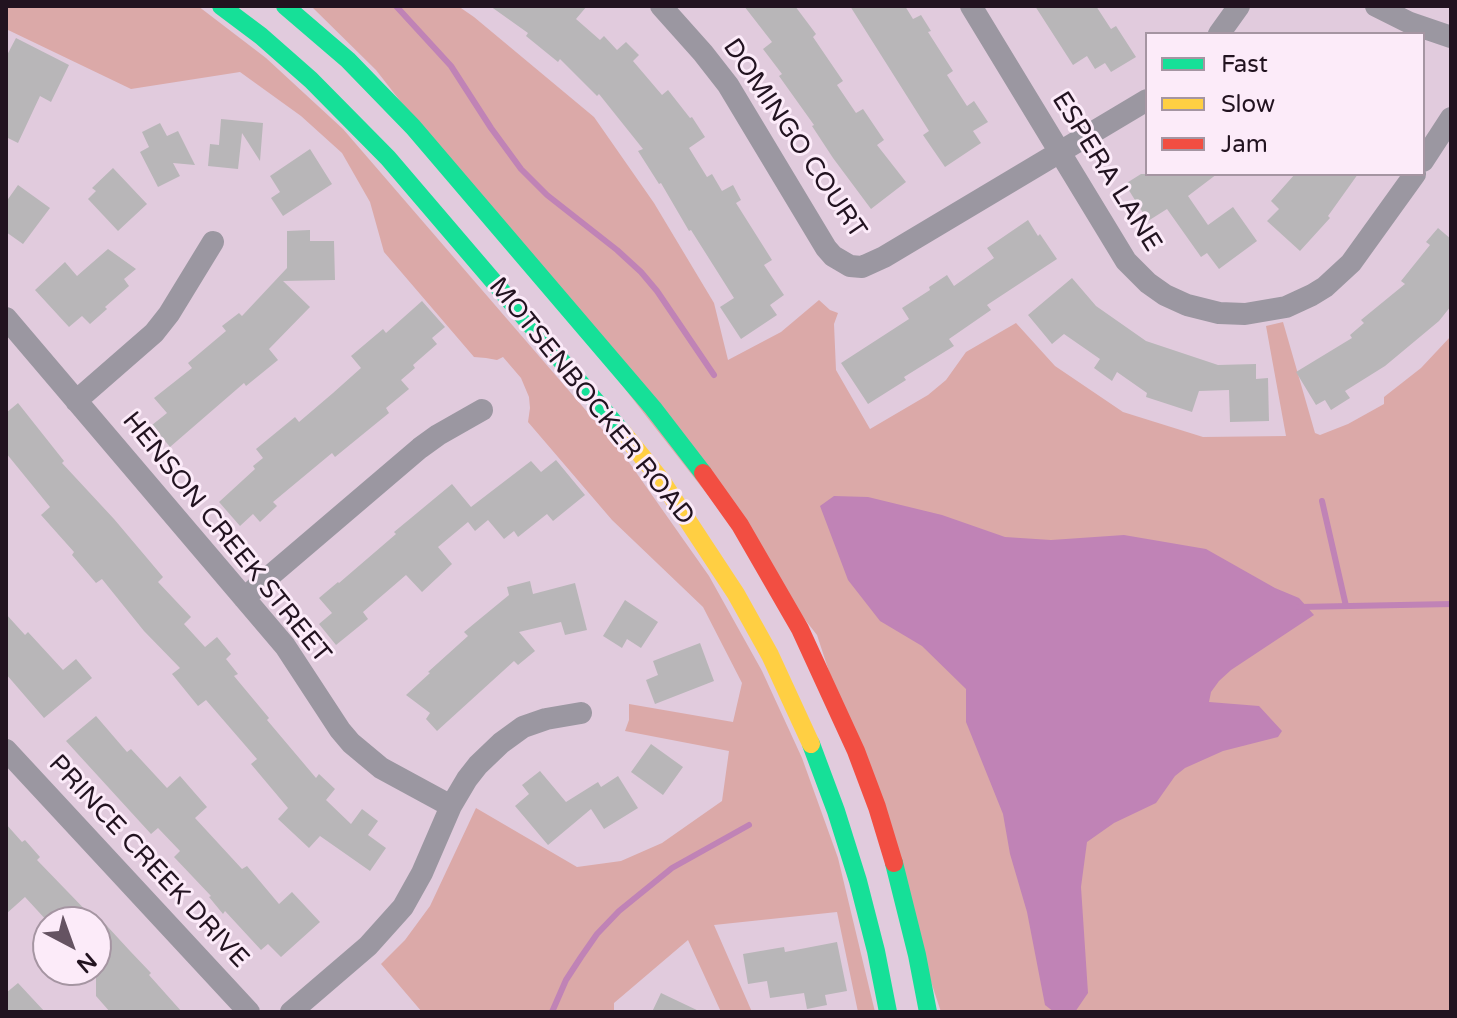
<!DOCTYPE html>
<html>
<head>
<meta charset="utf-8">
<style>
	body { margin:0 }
	#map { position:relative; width:1457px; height:1018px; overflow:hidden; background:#e1cbdd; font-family:"Varela Round",sans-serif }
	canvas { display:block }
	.frame { position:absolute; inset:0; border:8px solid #221320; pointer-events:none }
	.legend { position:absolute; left:1145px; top:32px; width:280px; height:144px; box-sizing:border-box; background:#fcebf9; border:2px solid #a595a2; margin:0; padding:10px 14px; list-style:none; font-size:24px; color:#221320 }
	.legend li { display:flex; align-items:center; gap:16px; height:40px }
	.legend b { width:40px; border:2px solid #a595a2 }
	.north { position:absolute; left:32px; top:906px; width:80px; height:80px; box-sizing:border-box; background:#fcebf9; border:2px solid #a595a2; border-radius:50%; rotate:139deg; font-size:22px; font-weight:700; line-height:32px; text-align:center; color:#221320 }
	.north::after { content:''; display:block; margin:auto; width:28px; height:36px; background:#655362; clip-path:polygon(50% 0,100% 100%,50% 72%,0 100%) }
</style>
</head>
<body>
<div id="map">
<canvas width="1457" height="1018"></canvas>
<div class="frame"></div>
<ul class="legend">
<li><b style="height:10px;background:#16e098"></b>Fast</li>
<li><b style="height:10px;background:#ffcf43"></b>Slow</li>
<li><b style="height:10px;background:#f24e42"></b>Jam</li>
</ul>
<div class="north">N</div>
</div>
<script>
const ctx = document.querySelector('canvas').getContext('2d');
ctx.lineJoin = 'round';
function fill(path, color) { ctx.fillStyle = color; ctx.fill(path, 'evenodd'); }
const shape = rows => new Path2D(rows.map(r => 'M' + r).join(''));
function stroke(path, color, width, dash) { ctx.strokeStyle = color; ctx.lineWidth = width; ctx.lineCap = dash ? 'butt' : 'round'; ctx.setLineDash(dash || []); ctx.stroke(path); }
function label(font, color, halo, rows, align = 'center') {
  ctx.font = font + ' "Varela Round",sans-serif'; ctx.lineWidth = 6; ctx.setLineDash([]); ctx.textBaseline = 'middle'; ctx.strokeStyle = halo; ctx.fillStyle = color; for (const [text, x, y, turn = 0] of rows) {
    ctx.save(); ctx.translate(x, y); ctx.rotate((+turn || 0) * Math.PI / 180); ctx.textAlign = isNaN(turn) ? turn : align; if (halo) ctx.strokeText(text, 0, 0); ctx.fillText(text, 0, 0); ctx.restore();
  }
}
fill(shape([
	[6,6,198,6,266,58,343,129,621,451,709,576,762,671,802,758,838,858,875,1012,858,1012,837,912,714,925,752,1012,721,1012,688,940,614,1003,614,1012,422,1012,381,964,405,940,430,906,476,808,577,867,621,861,662,843,722,801,729,751,625,731,629,720,629,704,733,722,742,683,703,607,612,520,528,422,530,408,529,397,521,378,503,357,497,360,486,358,474,357,384,252,370,202,342,153,301,116,240,72,131,89,6,29],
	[311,6,458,6,474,17,594,117,654,203,714,303,728,360,781,332,819,300,830,310,838,313,834,324,836,370,870,429,928,395,946,380,966,352,1016,323,1055,366,1123,412,1203,437,1286,436,1266,326,1283,322,1315,433,1320,435,1348,424,1384,404,1384,397,1421,368,1451,336,1451,1012,941,1012,817,635,376,70]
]), '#dba9a8');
fill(shape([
	[834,496,868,497,942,515,1005,537,1051,540,1124,535,1206,549,1275,588,1299,598,1314,615,1231,670,1219,681,1211,692,1209,702,1259,706,1282,731,1278,737,1223,751,1185,768,1175,776,1156,803,1114,823,1087,842,1081,887,1088,993,1075,1012,1054,1012,1045,1005,1027,912,1010,854,1003,814,966,722,966,689,922,646,880,621,848,580,820,506]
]), '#c083b6');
stroke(shape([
	[396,6,451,66,491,128,521,169,547,195,617,250,641,272,657,291,714,375],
	[1322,501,1346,606],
	[1299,607,1451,604],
	[552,1012,566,980,581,957,597,934,619,911,672,868,749,825]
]), '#c083b6', 6);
fill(shape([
	[490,6,587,6,576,19,600,40,604,36,617,50,626,42,639,55,633,61,662,95,668,90,690,118,692,117,705,137,689,148,707,177,712,174,722,191,733,185,741,200,736,203,772,260,764,265,784,295,770,305,777,315,741,339,720,307,734,298,691,230,689,231,661,183,659,184,638,151,643,149,599,94,597,96,560,59,558,62,526,36,528,33],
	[744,6,795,6,816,34,813,37,843,81,837,85,856,113,863,109,884,140,877,145,906,182,871,209,833,158,812,126,814,125,779,76,782,74,763,49,772,42],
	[850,6,905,6,913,19,921,15,931,31,928,32,953,71,947,75,967,106,974,101,988,122,973,131,981,143,945,167,923,135,929,131],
	[1035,6,1096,6,1111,29,1116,26,1136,57,1111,72,1105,63,1095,69,1087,56,1073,65],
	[16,38,69,65,51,102,40,96,18,143,6,137,6,57],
	[221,119,263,123,260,161,242,133,238,169,208,166,210,144,219,145],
	[160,123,167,136,178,131,195,165,173,163,180,176,158,187,140,152,149,147,142,132],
	[310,149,332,184,283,216,271,198,280,192,270,176],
	[113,168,147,204,118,231,88,199,96,191,92,188],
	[1141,174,1217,174,1188,196,1208,225,1233,207,1257,241,1219,269,1207,253,1201,257,1167,209,1148,221,1125,184],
	[1295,174,1358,174,1328,216,1330,218,1300,251,1267,221,1279,209,1271,201],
	[18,185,50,208,23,244,6,232,6,202],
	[1028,220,1038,236,1040,234,1057,259,987,305,991,310,949,339,954,346,904,377,906,380,868,404,841,363,909,319,902,308,930,290,929,287,947,275,954,286,994,258,987,248],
	[1438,228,1451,239,1451,306,1439,321,1385,366,1345,391,1350,398,1331,410,1325,400,1316,405,1296,372,1352,338,1350,335,1364,323,1361,320,1405,284,1401,281,1430,245,1426,242],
	[310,230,310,241,334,241,335,280,283,281,310,307,269,349,278,360,246,386,244,383,170,447,152,425,167,413,154,398,192,368,188,363,226,331,222,326,239,313,242,316,287,268,287,231],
	[108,249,136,269,124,279,129,286,105,307,107,309,90,324,82,316,69,327,35,290,65,262,77,276],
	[1072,278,1096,306,1146,341,1218,365,1256,364,1256,379,1268,378,1269,421,1230,422,1229,390,1199,391,1192,412,1146,397,1147,393,1117,372,1112,381,1094,368,1100,359,1064,334,1052,344,1028,315],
	[422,301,445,327,432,338,437,344,413,365,415,368,401,380,409,389,386,408,389,413,373,426,335,457,332,453,273,502,277,506,260,522,253,514,240,526,219,502,255,469,253,466,263,458,256,449,295,417,299,422,333,393,361,368,351,356,383,329,386,333],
	[18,403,64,461,62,463,114,519,163,577,158,582,191,617,184,624,205,647,217,637,231,654,226,659,238,674,234,676,269,718,267,720,316,778,319,774,335,789,326,800,351,824,362,809,378,821,368,835,386,848,370,871,320,836,309,848,278,819,288,808,251,764,257,759,206,700,198,706,172,674,180,668,144,631,102,579,96,583,72,555,74,552,41,515,50,507,6,453,6,413],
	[556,460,585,495,553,521,547,514,518,537,514,531,504,539,488,520,475,531,468,522,438,547,452,564,422,592,406,575,363,612,368,619,336,645,319,624,332,613,319,598,338,582,339,583,396,534,394,532,411,518,452,484,471,507,531,461,541,472],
	[530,581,533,594,575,583,587,630,565,635,561,622,519,632,535,651,518,665,514,661,437,731,426,719,430,713,406,695,430,673,428,672,468,636,464,632,509,595,507,587],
	[625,600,658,622,641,648,627,639,622,648,603,636],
	[6,614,25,635,28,632,63,670,76,659,92,678,44,718,6,674],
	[700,643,714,681,655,704,646,680,658,675,653,661],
	[96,716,127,752,131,749,167,788,180,776,207,807,195,818,242,869,247,866,279,904,292,892,320,922,281,957,268,944,261,950,225,911,223,914,209,897,211,896,174,857,180,851,158,828,151,834,66,741],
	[651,744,683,767,663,795,631,772],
	[540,771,566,802,598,782,601,787,618,776,638,808,604,829,591,809,548,845,515,806,529,794,522,785],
	[6,824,22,842,25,840,40,857,37,860,96,921,96,914,130,951,151,973,149,975,182,1012,110,1012,96,996,96,922,48,922,25,897,6,914],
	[837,942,847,991,825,995,827,1005,807,1009,804,993,770,998,767,981,748,984,743,954,784,947,785,952],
	[18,983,45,1012,6,1012,6,993],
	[661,993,701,1012,652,1012]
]), '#b8b6b8');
stroke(shape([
	[661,6,703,53,728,85,826,248,833,256,850,266,862,267,884,257,1147,100],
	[971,6,1126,261,1148,283,1165,295,1187,305,1219,313,1245,314,1286,307,1312,295,1325,287,1351,263,1415,174],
	[1376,6,1410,23,1451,37],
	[1219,34,1239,6],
	[1423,161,1451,118],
	[6,318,285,646,340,730,351,743,381,768,451,806],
	[76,401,154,333,169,314,213,242],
	[244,598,420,448,438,435,482,410],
	[6,750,249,1012],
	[291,1012,368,946,403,907,422,873,451,806,467,779,478,765,501,743,523,727,546,719,581,713]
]), '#9b97a1', 22);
stroke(shape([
	[221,6,261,36,311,80,388,158,623,433],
	[285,6,348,60,413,127,653,408,703,473],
	[811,744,836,811,858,881,876,951,888,1012],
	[894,863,917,955,928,1012]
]), '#16e098', 18);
stroke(shape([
	[623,433,661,480,736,594,770,655,811,744]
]), '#ffcf43', 18);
stroke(shape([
	[703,473,740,525,800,629,856,751,877,807,894,863]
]), '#f24e42', 18);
label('26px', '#221320', '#fcebf9', [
	["DOMINGO COURT",794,139,56],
	["ESPERA LANE",1106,172,58],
	["MOTSENBOCKER ROAD",591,402,51],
	["HENSON CREEK STREET",226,538,51],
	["PRINCE CREEK DRIVE",148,862,47]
]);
</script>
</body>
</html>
